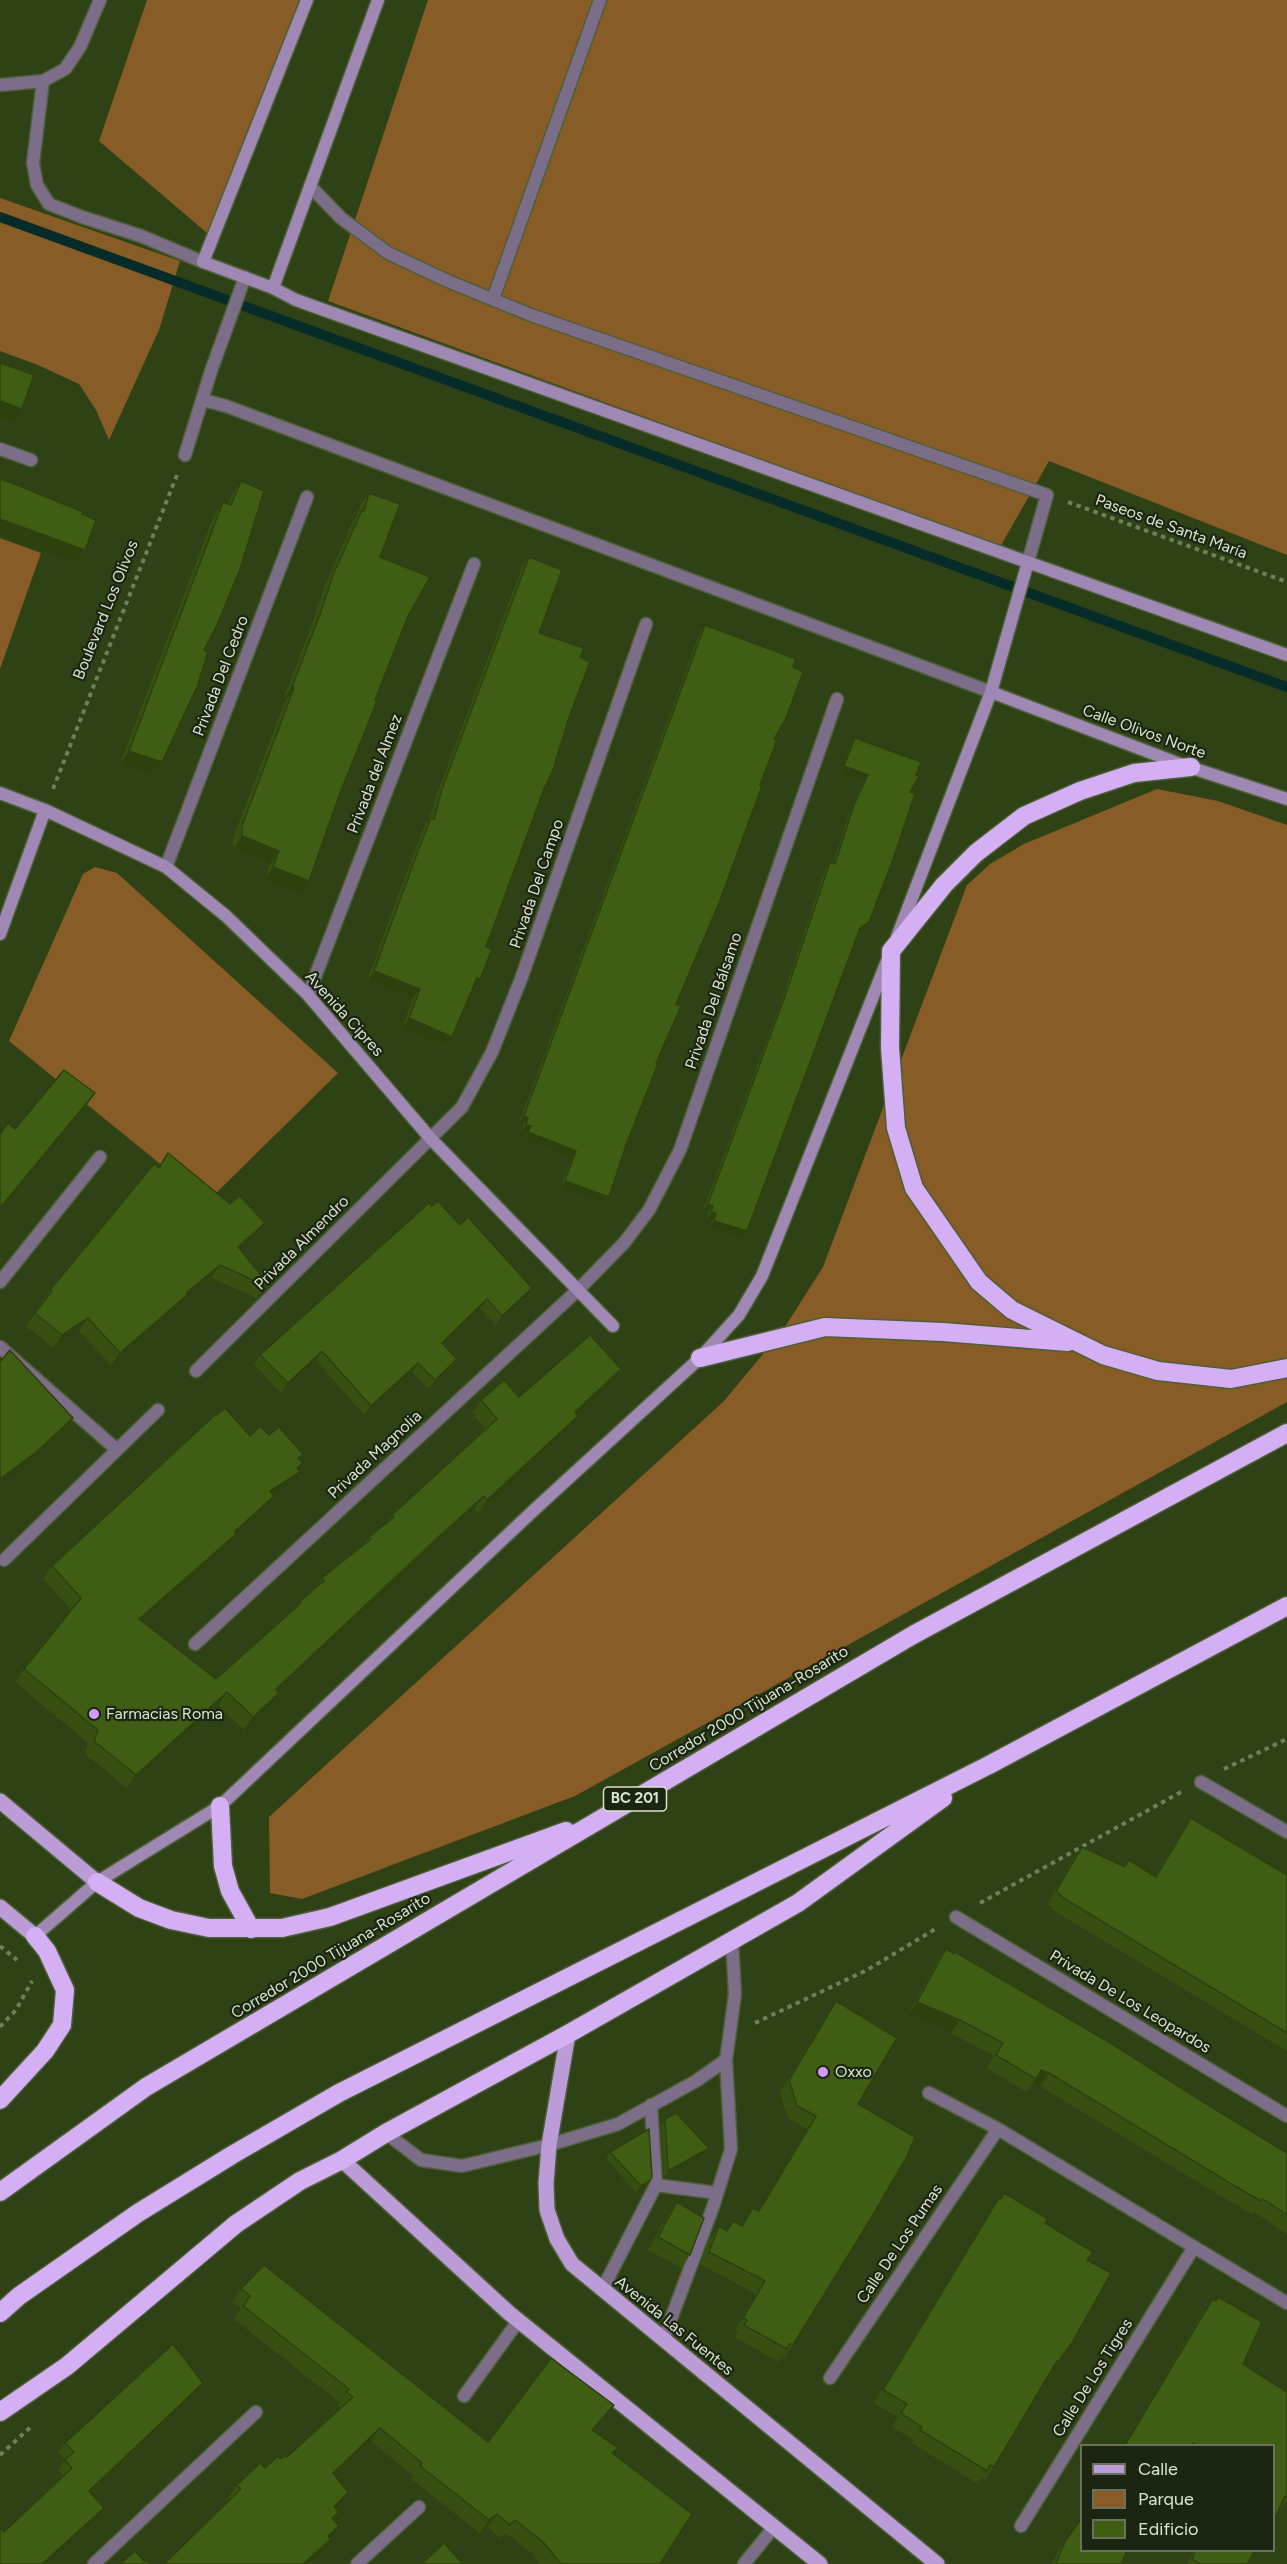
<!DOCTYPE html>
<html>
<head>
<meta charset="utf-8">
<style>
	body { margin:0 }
	#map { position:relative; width:1287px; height:2564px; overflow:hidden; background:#2f4215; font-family:Figtree,sans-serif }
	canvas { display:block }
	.legend { position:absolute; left:1080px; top:2444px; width:195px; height:108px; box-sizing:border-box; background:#1c2512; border:2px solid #67715c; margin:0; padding:8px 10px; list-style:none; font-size:18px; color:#d7e4cb }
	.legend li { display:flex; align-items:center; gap:12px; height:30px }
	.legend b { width:30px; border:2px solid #67715c }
</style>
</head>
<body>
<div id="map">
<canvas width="1287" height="2564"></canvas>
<ul class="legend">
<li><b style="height:8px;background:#bc9cd6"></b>Calle</li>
<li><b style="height:16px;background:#875c26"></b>Parque</li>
<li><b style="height:16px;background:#405d14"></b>Edificio</li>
</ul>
</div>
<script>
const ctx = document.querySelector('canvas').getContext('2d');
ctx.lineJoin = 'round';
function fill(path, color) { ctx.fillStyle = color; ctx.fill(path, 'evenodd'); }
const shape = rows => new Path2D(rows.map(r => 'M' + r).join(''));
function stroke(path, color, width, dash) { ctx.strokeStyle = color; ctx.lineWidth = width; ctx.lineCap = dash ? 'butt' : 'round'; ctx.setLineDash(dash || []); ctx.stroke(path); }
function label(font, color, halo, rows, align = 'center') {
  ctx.font = font + ' Figtree,sans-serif'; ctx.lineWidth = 4.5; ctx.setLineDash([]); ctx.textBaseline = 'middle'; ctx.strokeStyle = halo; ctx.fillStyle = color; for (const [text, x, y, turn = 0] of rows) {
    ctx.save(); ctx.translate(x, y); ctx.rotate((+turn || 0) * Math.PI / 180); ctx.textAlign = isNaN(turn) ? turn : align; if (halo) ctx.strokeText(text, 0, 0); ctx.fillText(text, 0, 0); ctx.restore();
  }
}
fill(shape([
	[147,0,299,0,226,204,207,233,99,141],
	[428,0,1287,0,1287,555,1049,461,1000,547,328,301],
	[0,198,180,261,159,330,109,440,96,410,79,384,38,365,0,351],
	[0,538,41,553,0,669],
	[1157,789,1218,801,1287,825,1287,1402,575,1796,302,1899,270,1893,269,1817,724,1401,783,1330,823,1267,967,885,990,864,1024,844],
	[95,867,117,873,338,1073,207,1202,9,1041,83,874]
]), '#875c26');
stroke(shape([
	[0,217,1287,687]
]), '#062c2a', 10);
const lane = shape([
	[386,2133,421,2160,462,2166,549,2145,618,2124,696,2081,726,2060,735,1994,732,1941],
	[656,2185,717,2193],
	[602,2290,656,2185,651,2105],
	[663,2340,713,2207,731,2149,726,2060],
	[464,2396,519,2320],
	[744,2564,774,2527]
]);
const street = shape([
	[43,81,33,163,37,185,49,204,82,217,141,236,203,262],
	[0,85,43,81,65,69,80,47,100,0],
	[310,186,341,218,388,253,450,282,531,315,1047,495,1028,562],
	[493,299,600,0],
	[203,400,226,406,991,692],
	[0,449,31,460],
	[185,455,211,371,245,277],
	[166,867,307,497],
	[308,995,474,564],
	[0,1282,100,1157],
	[0,1347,116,1449],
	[196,1371,462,1107,492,1052,521,979,646,624],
	[4,1560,158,1410],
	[195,1644,578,1290,624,1243,649,1210,680,1150,837,699],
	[1201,1782,1287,1832],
	[956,1917,1287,2116],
	[929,2093,998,2129,1287,2303],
	[830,2378,998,2129],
	[1021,2526,1194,2247],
	[94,2564,256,2412],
	[357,2564,419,2507]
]);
const secondary = shape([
	[307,0,203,262,273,288,296,300,1287,655],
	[273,288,378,0],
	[991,692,1180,764,1287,799],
	[0,793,45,810,166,867,226,916,308,995,431,1139,613,1326],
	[0,934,45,810],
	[897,937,991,692,1028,562],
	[35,1936,97,1882,220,1806,534,1510,700,1358,739,1315,762,1276,887,961]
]);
const primary = shape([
	[0,1801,97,1882],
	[0,1907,35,1936],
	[568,2034,549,2145,546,2183,547,2210,557,2239,572,2264,937,2564],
	[342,2160,509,2313,820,2564]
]);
const highway = shape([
	[1191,767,1134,773,1080,791,1024,816,976,853,944,885,891,951,890,1048,896,1128,914,1188,979,1282,1012,1310,1103,1355,1158,1371,1231,1379,1287,1368],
	[700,1358,825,1327,943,1332,1068,1342],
	[220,1806,223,1866,230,1891,251,1929],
	[97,1882,139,1908,171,1920,209,1928,282,1928,330,1917,566,1831],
	[0,2100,45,2051,62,2025,65,1990,47,1951,35,1936],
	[0,2192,146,2087,913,1635,1287,1433],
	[0,2313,19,2296,138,2213,232,2155,339,2093,989,1765,1287,1606],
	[0,2412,67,2366,236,2224,300,2181,342,2160,386,2133,568,2034,798,1903,943,1798]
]);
stroke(lane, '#4d5f36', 15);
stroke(street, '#4d5f36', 15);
stroke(secondary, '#4d5f36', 15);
stroke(primary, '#4d5f36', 18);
stroke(highway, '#4d5f36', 21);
stroke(shape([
	[1068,502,1287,582],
	[53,789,177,475],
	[1224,1769,1287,1739],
	[980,1903,1181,1792],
	[0,1946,17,1960],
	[755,2023,867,1970,937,1928],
	[0,2027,16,2010,32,1981],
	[0,2455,33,2425]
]), '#6e7f5a', 4, [4.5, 4.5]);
stroke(lane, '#7c6d89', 12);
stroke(street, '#7c6d89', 12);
stroke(secondary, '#a088b5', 12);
stroke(primary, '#bc9cd6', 15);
stroke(highway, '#d5aff4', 18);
fill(shape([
	[241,481,204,650,162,762,153,775,120,764,214,515,223,502,228,504,232,494],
	[369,493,380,557,408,616,300,894,264,880,270,864,233,849,233,838,285,701,283,700,311,627,324,588,352,523,357,516,360,506],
	[529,557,539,633,580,657,569,717,486,947,473,989,472,988,452,1037,445,1046,402,1028,413,998,367,981,411,860,424,827,429,820,435,799,522,567],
	[705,625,793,667,774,739,760,785,676,1004,656,1063,604,1203,560,1188,572,1158,524,1139,526,1133,522,1131,523,1125,519,1123,700,632],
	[855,738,910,792,864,929,858,933,742,1238,709,1227,712,1220,707,1219,708,1212,703,1210,780,1005,825,869,830,862,833,863,850,812,863,782,840,773,851,744],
	[168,1153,230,1204,265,1223,256,1235,240,1249,268,1284,257,1298,211,1278,183,1301,179,1307,111,1365,79,1331,53,1348,26,1326,43,1304,41,1303,50,1290,158,1167],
	[429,1203,525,1297,496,1325,480,1309,443,1344,457,1359,450,1368,428,1389,412,1372,364,1415,316,1360,281,1393,254,1364,260,1355],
	[612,1382,577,1414,578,1416,569,1429,478,1513,474,1509,427,1552,278,1692,279,1693,270,1706,244,1730,218,1705,127,1788,85,1754,88,1743,15,1682,24,1669,71,1610,43,1579,52,1566,250,1436,269,1435,303,1454,299,1459,298,1469,291,1485,273,1496,264,1509,236,1534,227,1547,142,1622,216,1679,295,1608,300,1601,315,1589,322,1578,364,1544,369,1537,386,1523,392,1515,485,1429,472,1413,481,1400,519,1397],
	[1191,1818,1287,1875,1287,2051,1051,1909,1053,1908,1047,1904,1073,1859,1082,1847,1124,1866,1129,1860,1155,1876,1182,1831],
	[946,1949,1287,2153,1287,2234,1254,2212,1252,2214,1224,2198,1040,2086,1033,2083,1027,2092,987,2068,994,2056,951,2033,908,2015,937,1962],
	[836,2001,858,2104,793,2345,784,2358,782,2356,778,2362,735,2337,738,2332,735,2330,756,2294,700,2264,710,2239,719,2226,726,2230,733,2221,741,2225,753,2208,758,2211,807,2129,788,2118,780,2092,827,2014],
	[665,2119,709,2148,704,2155,664,2177,661,2126],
	[610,2152,645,2188,636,2193,606,2158],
	[999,2198,1045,2223,1087,2260,1073,2341,1049,2374,994,2467,985,2480,982,2478,978,2484,912,2443,913,2440,892,2426,898,2417,874,2403,990,2211],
	[677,2202,690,2255,681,2268,648,2250,668,2215],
	[241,2289,488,2442,605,2418,593,2431,614,2454,660,2564,541,2564,533,2554,506,2533,501,2538,487,2527,480,2533,411,2479,413,2476,371,2441,335,2475,339,2505,336,2509,339,2512,333,2519,331,2539,322,2552,308,2564,164,2564,230,2500,228,2498,237,2485,265,2468,287,2457,341,2408,337,2405,339,2402,234,2319,241,2309,232,2302],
	[1212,2300,1243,2364,1286,2391,1287,2389,1287,2500,1279,2511,1278,2510,1274,2445,1124,2445,1203,2312],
	[203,2383,196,2393,90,2493,97,2518,4,2532,64,2476,58,2470,65,2460,58,2452,65,2443],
	[1082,2516,1082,2550,1121,2564,1052,2564,1057,2553],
	[1194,2550,1255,2550,1247,2564,1187,2564]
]), '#375011');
fill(shape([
	[0,401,22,409,13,422,0,417],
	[0,519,85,550,76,563,0,535],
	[292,687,294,688,285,701,283,700],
	[129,751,162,762,153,775,120,764],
	[844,766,868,775,863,782,840,773],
	[242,836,279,851,270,864,233,849],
	[273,867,309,881,300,894,264,880],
	[869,922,864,929,856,934,860,928],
	[374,971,420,989,413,998,367,981],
	[477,978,480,979,473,989,470,988],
	[409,1018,452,1037,445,1046,402,1028],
	[95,1093,86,1106,0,1210,0,1208],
	[524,1116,528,1118,523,1125,519,1123],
	[526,1125,531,1126,526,1133,522,1131],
	[528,1132,576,1151,572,1158,524,1139],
	[565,1181,609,1197,604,1203,560,1188],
	[708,1204,713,1206,708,1212,703,1210],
	[711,1212,716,1213,712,1220,707,1219],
	[714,1221,747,1231,742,1238,709,1227],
	[265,1223,256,1235,229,1260,238,1247],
	[220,1265,211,1278,183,1301,179,1307,111,1365,120,1353,186,1293],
	[532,1288,525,1297,496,1325,502,1316],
	[487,1299,480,1309,435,1352,442,1343],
	[88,1318,79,1331,53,1348,62,1335],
	[322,1351,316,1360,281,1393,288,1383],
	[457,1359,450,1368,428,1389,435,1380],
	[418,1363,412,1372,364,1415,371,1406],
	[621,1369,612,1382,565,1425,575,1412],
	[578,1416,569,1429,478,1513,487,1500],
	[73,1418,64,1431,26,1466,0,1485,0,1479],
	[303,1463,294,1476,300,1472,291,1485,273,1496,264,1509,236,1534,227,1547,130,1632,139,1619,234,1532,270,1491],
	[484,1496,474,1509,267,1702,276,1689],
	[227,1692,218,1705,127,1788,136,1775],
	[279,1693,270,1706,244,1730,253,1717],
	[917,2002,960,2020,951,2033,908,2015],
	[1041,2070,1049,2073,1040,2086,1033,2083],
	[709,2148,704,2155,664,2177,668,2171],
	[650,2181,645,2188,636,2193,641,2186],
	[203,2383,196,2393,82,2500,89,2491],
	[614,2405,605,2418,583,2443,592,2430],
	[380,2428,371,2441,323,2486,333,2473],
	[348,2492,339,2505,325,2520,334,2507],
	[104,2508,97,2518,46,2564,42,2564],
	[497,2514,487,2527,480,2533,489,2520],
	[339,2526,330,2539,328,2536],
	[331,2539,322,2552,308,2564,303,2564]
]), '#2d410e');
const building = shape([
	[0,363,34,375,22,409,0,401,0,363],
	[0,479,17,485,83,512,82,514,96,520,85,550,0,519,0,479],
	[241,481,264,491,240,569,217,625,204,650,208,652,197,687,162,762,129,751,223,502,231,505,241,481],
	[369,493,400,504,380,557,430,577,408,616,375,700,377,701,340,793,309,881,273,867,279,851,242,836,242,826,294,688,292,687,320,614,333,575,362,510,364,511,369,493],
	[529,557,562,570,539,633,584,648,580,657,590,662,569,717,553,770,544,789,486,947,492,949,480,979,477,978,452,1037,409,1018,420,989,374,971,418,851,431,818,434,819,442,789,529,557],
	[705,625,796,659,793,667,803,672,786,718,774,739,777,740,760,785,762,786,719,903,676,1004,681,1006,656,1063,658,1064,626,1145,609,1197,565,1181,576,1151,528,1132,531,1126,526,1125,528,1118,524,1116,705,625],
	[855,738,921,762,916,775,919,776,910,792,915,794,891,865,869,922,860,928,747,1231,714,1221,716,1213,711,1212,713,1206,708,1204,784,999,830,862,835,864,854,805,868,775,844,766,855,738],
	[64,1070,95,1093,0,1208,0,1134,8,1123,15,1129,64,1070],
	[168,1153,230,1204,240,1196,265,1223,238,1247,268,1284,266,1286,220,1265,186,1293,188,1294,120,1353,88,1318,62,1335,35,1313,52,1291,50,1290,154,1164,159,1168,168,1153],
	[438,1201,460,1225,468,1217,532,1288,502,1316,487,1299,442,1343,457,1359,435,1380,418,1363,371,1406,322,1351,288,1383,260,1355,429,1203,432,1206,438,1201],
	[590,1335,621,1369,575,1412,578,1416,487,1500,484,1496,436,1539,276,1689,279,1693,253,1717,227,1692,136,1775,94,1741,98,1730,24,1669,81,1598,52,1566,216,1414,217,1415,225,1408,250,1436,260,1426,269,1435,279,1427,303,1454,298,1458,303,1463,297,1468,300,1472,270,1491,274,1496,234,1532,236,1534,139,1619,216,1679,301,1603,300,1601,324,1581,322,1578,371,1539,369,1537,394,1517,392,1515,497,1419,481,1400,504,1380,519,1397,590,1335],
	[10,1350,73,1418,35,1453,0,1479,0,1362,10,1350],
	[1191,1818,1287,1875,1287,2033,1060,1896,1061,1895,1056,1891,1082,1847,1125,1867,1129,1860,1156,1877,1191,1818],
	[946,1949,954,1954,955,1952,1112,2044,1208,2105,1287,2153,1287,2215,1263,2199,1261,2201,1233,2185,1049,2073,1041,2070,1036,2079,996,2055,1003,2043,960,2020,917,2002,946,1949],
	[836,2001,897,2038,858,2104,915,2137,906,2158,870,2220,793,2345,790,2343,787,2349,744,2325,747,2320,743,2318,765,2281,709,2252,719,2226,727,2231,733,2221,742,2226,753,2208,759,2211,816,2116,797,2106,789,2080,836,2001],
	[676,2113,709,2148,668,2171,665,2119,676,2113],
	[649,2129,652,2177,650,2181,641,2186,610,2152,649,2129],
	[1004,2193,1048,2219,1045,2223,1093,2252,1087,2260,1111,2273,1073,2341,1058,2362,1057,2361,994,2467,990,2465,987,2471,920,2430,922,2427,901,2413,907,2404,883,2390,999,2198,1001,2199,1004,2193],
	[677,2202,704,2218,690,2255,658,2237,677,2202],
	[264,2265,488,2442,551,2358,614,2405,592,2430,618,2448,612,2453,692,2514,660,2564,561,2564,542,2541,515,2520,510,2525,497,2514,489,2520,420,2466,422,2463,380,2428,333,2473,348,2492,334,2507,339,2512,332,2518,339,2526,328,2536,331,2539,303,2564,164,2564,241,2489,237,2485,260,2463,265,2468,278,2456,281,2459,286,2455,287,2457,353,2397,346,2392,349,2389,243,2306,250,2296,241,2289,264,2265],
	[1218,2297,1262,2322,1243,2364,1287,2392,1287,2498,1285,2496,1274,2520,1274,2445,1196,2445,1193,2443,1191,2445,1125,2445,1212,2300,1216,2301,1218,2297],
	[173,2344,203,2383,89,2491,104,2508,42,2564,0,2564,0,2527,4,2532,72,2468,65,2460,74,2452,65,2443,173,2344],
	[1082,2518,1082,2550,1127,2550,1121,2564,1057,2564,1056,2563,1066,2540,1082,2518],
	[444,2543,463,2564,422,2564,444,2543],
	[1196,2550,1255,2550,1247,2564,1200,2564,1192,2559,1196,2550],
	[135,2551,145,2562,147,2560,150,2564,120,2564,135,2551]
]);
fill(building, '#405d14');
stroke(building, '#2d410e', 1.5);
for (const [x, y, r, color] of [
	[94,1714,6,"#d29cfd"],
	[823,2072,6,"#d29cfd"]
]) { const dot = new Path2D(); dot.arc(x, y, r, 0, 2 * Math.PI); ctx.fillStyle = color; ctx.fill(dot); stroke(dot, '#1c2512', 2); }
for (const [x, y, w] of [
	[635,1799,63]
]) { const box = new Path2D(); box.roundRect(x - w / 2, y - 12, w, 24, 4.5); ctx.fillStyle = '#1c2512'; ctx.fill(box); stroke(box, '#d7e4cb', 1.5); }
label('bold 15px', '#d7e4cb', null, [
	["BC 201",635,1799]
]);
label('16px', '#d7e4cb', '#1c2512', [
	["Paseos de Santa María",1171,527,20],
	["Boulevard Los Olivos",106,610,-68],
	["Privada Del Cedro",221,676,-69],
	["Calle Olivos Norte",1144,732,20],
	["Privada del Almez",375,774,-69],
	["Privada Del Campo",537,884,-71],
	["Privada Del Bálsamo",714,1001,-71],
	["Avenida Cipres",344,1014,48],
	["Privada Almendro",302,1243,-45],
	["Privada Magnolia",375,1455,-43],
	["Corredor 2000 Tijuana-Rosarito",749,1709,-31],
	["Corredor 2000 Tijuana-Rosarito",331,1956,-31],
	["Privada De Los Leopardos",1130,2002,31],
	["Calle De Los Pumas",900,2244,-56],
	["Avenida Las Fuentes",674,2326,39],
	["Calle De Los Tigres",1093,2378,-58]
]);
label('16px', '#d7e4cb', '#1c2512', [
	["Farmacias Roma",106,1714],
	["Oxxo",835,2072]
], 'left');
</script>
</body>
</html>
